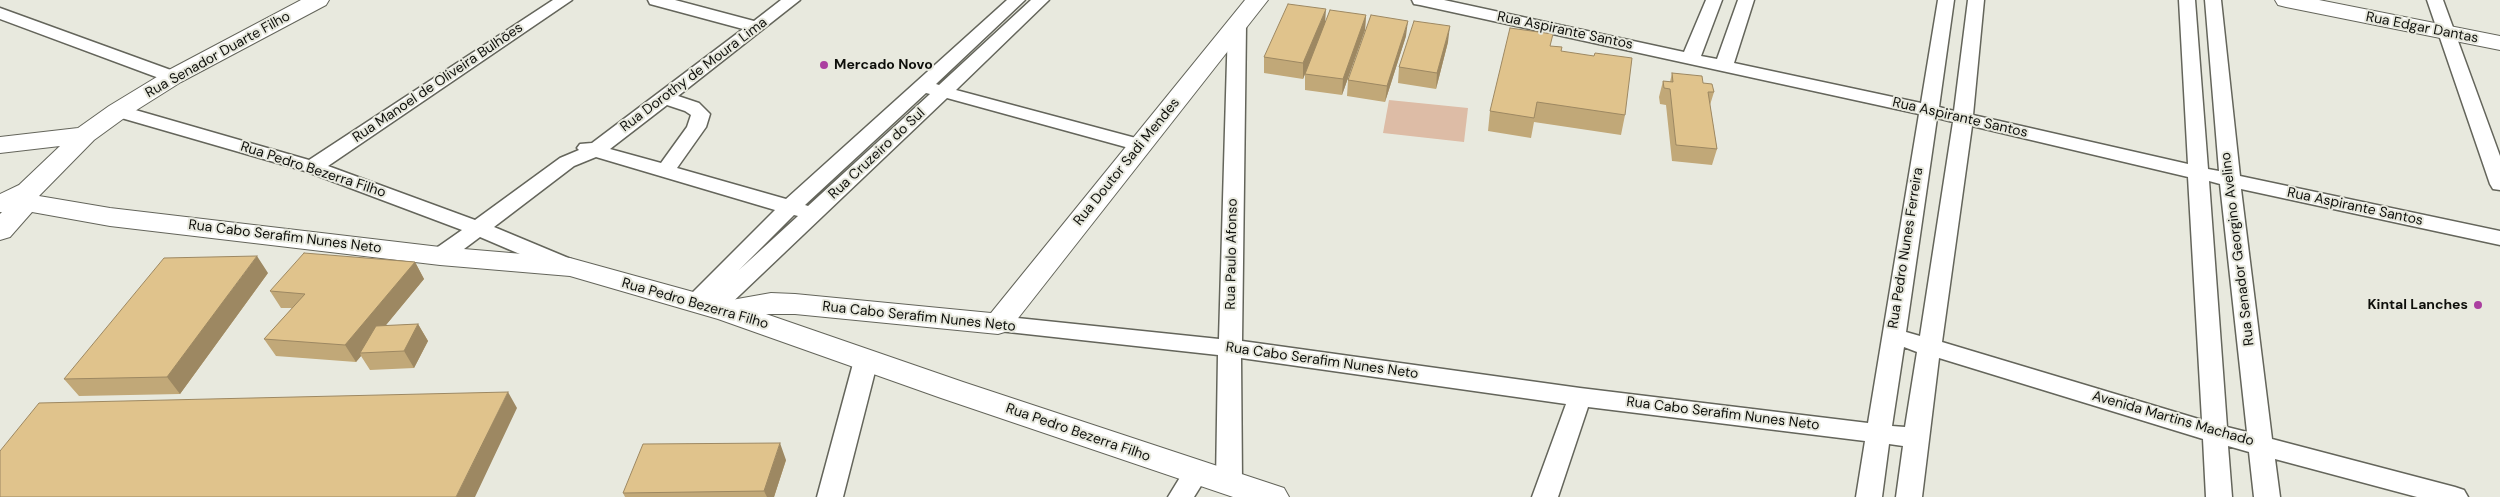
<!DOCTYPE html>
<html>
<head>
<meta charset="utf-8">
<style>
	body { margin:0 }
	canvas { display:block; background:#e8e9de }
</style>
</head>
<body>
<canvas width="2500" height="497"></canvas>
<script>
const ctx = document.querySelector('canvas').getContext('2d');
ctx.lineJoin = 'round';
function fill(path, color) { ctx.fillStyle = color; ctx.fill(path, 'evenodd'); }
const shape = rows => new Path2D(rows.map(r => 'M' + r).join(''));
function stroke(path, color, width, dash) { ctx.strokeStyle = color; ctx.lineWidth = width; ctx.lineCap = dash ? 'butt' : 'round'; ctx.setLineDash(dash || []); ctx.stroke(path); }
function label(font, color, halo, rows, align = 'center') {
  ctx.font = font + ' "DM Sans",sans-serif'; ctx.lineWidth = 4; ctx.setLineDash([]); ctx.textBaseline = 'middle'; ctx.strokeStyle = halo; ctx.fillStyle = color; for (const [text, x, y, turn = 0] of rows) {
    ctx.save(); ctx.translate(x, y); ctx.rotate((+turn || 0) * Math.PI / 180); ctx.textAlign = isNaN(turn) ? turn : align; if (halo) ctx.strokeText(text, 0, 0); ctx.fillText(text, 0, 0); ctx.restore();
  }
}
fill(shape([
	[1389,100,1468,108,1464,142,1383,133]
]), '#ddbca6');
const street = shape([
	[553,0,572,0,328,166,475,220,560,158,579,150,577,148,580,144,592,143,743,29,650,4,648,0,675,0,754,21,781,0,800,0,678,96,699,103,710,114,706,127,677,168,786,199,1007,0,1025,0,936,84,939,85,1031,0,1049,0,956,90,1147,141,1150,145,1147,149,1140,151,947,98,721,313,713,315,705,313,702,307,694,310,686,307,683,302,775,210,596,157,574,166,494,227,578,262,581,267,578,272,570,274,562,272,480,237,448,261,440,263,432,261,429,256,432,251,462,230,305,171,111,115,109,111,111,107,118,105,309,160,553,0],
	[926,93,930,94,808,206,805,205,926,93],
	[667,105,685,111,691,115,687,127,661,163,610,149,667,105],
	[794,215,798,216,739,270,794,215],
	[1412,0,1444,0,1684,52,1706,0,1722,0,1701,56,1717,59,1738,0,1754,0,1734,63,1921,103,1938,0,1954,0,1939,107,1954,111,1968,0,1984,0,1973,115,2188,164,2179,0,2195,0,2208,169,2219,171,2205,0,2221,0,2240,176,2500,231,2500,245,2241,189,2272,439,2455,487,2464,490,2468,497,2417,497,2275,459,2280,497,2254,497,2249,452,2228,446,2232,497,2206,497,2203,439,1939,358,1922,497,1896,497,1903,446,1889,444,1882,497,1856,497,1865,441,1588,407,1558,497,1532,497,1566,404,1241,358,1242,483,1238,490,1229,493,1220,490,1216,483,1218,355,990,330,987,324,990,318,998,316,1219,339,1228,25,1231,21,1237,20,1243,21,1246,25,1242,341,1580,388,1868,423,1919,114,1420,5,1414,4,1412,0],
	[1937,118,1953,122,1920,336,1906,332,1937,118],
	[1972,126,2188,177,2202,420,1942,342,1972,126],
	[2209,181,2220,184,2247,432,2227,427,2209,181],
	[1904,347,1917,352,1905,427,1892,426,1904,347],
	[2427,0,2443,0,2500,156,2500,190,2493,189,2490,184,2427,0],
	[0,8,179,73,182,77,179,81,173,82,167,81,0,19,0,8],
	[866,352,874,354,878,360,843,497,817,497,854,360,858,354,866,352],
	[1196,463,1205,466,1209,473,1194,497,1168,497,1187,466,1196,463]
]);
const secondary = shape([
	[301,0,329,0,326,5,181,82,127,116,94,140,39,196,110,208,440,247,570,258,726,301,771,293,795,294,991,313,1245,0,1268,0,1008,331,998,334,795,314,766,314,963,382,1284,488,1289,497,1233,497,941,398,718,319,570,276,440,265,110,226,32,212,10,237,0,240,0,214,2,212,0,212,0,194,19,185,60,146,0,153,0,137,78,128,109,106,165,72,301,0],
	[2275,0,2319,0,2500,36,2500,50,2286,7,2278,5,2275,0]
]);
stroke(street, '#64655b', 3);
stroke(secondary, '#64655b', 2);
fill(street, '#fff');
fill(secondary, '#fff');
fill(shape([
	[1366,15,1365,30,1342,95,1305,90,1305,74,1312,57,1303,79,1264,73,1264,57,1325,23],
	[1406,36,1385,102,1347,96,1348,80],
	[1448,42,1436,89,1398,83,1399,67],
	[1551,46,1561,51,1625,115,1621,135,1534,122,1531,138,1488,131,1490,111],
	[1672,73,1703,83,1714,92,1710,105,1717,149,1712,165,1672,161,1666,105,1660,104,1659,97,1663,81,1670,82],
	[415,262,424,279,385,326,418,324,428,341,414,368,370,370,361,356,356,362,276,356,264,339,292,308,281,308,270,291],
	[268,273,180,394,79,396,64,379],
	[786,460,774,497,625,497,623,493]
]), '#c1a878');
fill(shape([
	[1326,9,1325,24,1303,79,1303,63],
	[1366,15,1365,30,1342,95,1343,79],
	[1408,21,1406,36,1385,102,1387,86],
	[1450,26,1448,42,1436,89,1437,73],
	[257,256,268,273,180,394,167,377],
	[415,262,424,279,363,353,360,353,361,356,356,362,345,345],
	[418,324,428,341,414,368,404,351],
	[508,392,517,408,475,497,456,497],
	[780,443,786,460,774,497,767,497,764,491]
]), '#9d8862');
const building = shape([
	[1288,4,1326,9,1303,63,1264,57,1288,4],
	[1330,10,1366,15,1343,79,1305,74,1330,10],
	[1371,15,1408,21,1387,86,1348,80,1371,15],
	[1414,21,1450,26,1437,73,1399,67,1414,21],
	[1510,28,1553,34,1550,46,1562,47,1561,51,1594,56,1595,53,1632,58,1625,115,1537,102,1534,118,1490,111,1510,28],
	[1672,73,1702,76,1703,83,1712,84,1714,92,1708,92,1717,149,1676,145,1670,89,1664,88,1663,81,1673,82,1672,73],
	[304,253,415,262,345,345,264,339,305,294,270,291,304,253],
	[257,256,167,377,64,379,164,258,257,256],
	[418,324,404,351,360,353,376,326,418,324],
	[508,392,456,497,0,497,0,451,39,403,508,392],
	[780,443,764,491,623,493,643,444,780,443]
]);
fill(building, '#e0c38c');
stroke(building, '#9d8862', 1);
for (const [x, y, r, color] of [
	[824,65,5,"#ab3fa0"],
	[2478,305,5,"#ab3fa0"]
]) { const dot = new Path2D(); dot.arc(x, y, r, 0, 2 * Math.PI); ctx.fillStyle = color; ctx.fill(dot); stroke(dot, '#e8e9de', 2); }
label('14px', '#0e0f0b', '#e8e9de', [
	["Rua Edgar Dantas",2422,28,11],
	["Rua Aspirante Santos",1565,31,12],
	["Rua Senador Duarte Filho",218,55,-29],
	["Rua Dorothy de Moura Lima",694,75,-37],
	["Rua Manoel de Oliveira Bulhões",438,83,-34],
	["Rua Aspirante Santos",1960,118,13],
	["Rua Cruzeiro do Sul",877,154,-43],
	["Rua Doutor Sadi Mendes",1127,162,-51],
	["Rua Pedro Bezerra Filho",313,170,18],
	["Rua Aspirante Santos",2355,207,12],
	["Rua Cabo Serafim Nunes Neto",285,237,7],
	["Rua Pedro Nunes Ferreira",1906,248,-81],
	["Rua Senador Georgino Avelino",2238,249,-97],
	["Rua Paulo Afonso",1232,254,-89],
	["Rua Pedro Bezerra Filho",695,304,16],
	["Rua Cabo Serafim Nunes Neto",919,317,6],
	["Rua Cabo Serafim Nunes Neto",1322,361,8],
	["Rua Cabo Serafim Nunes Neto",1723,414,7],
	["Avenida Martins Machado",2173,419,16],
	["Rua Pedro Bezerra Filho",1078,433,19]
]);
label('bold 14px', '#0e0f0b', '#e8e9de', [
	["Mercado Novo",834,65],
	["Kintal Lanches",2468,305,"right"]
], 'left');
</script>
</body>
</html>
